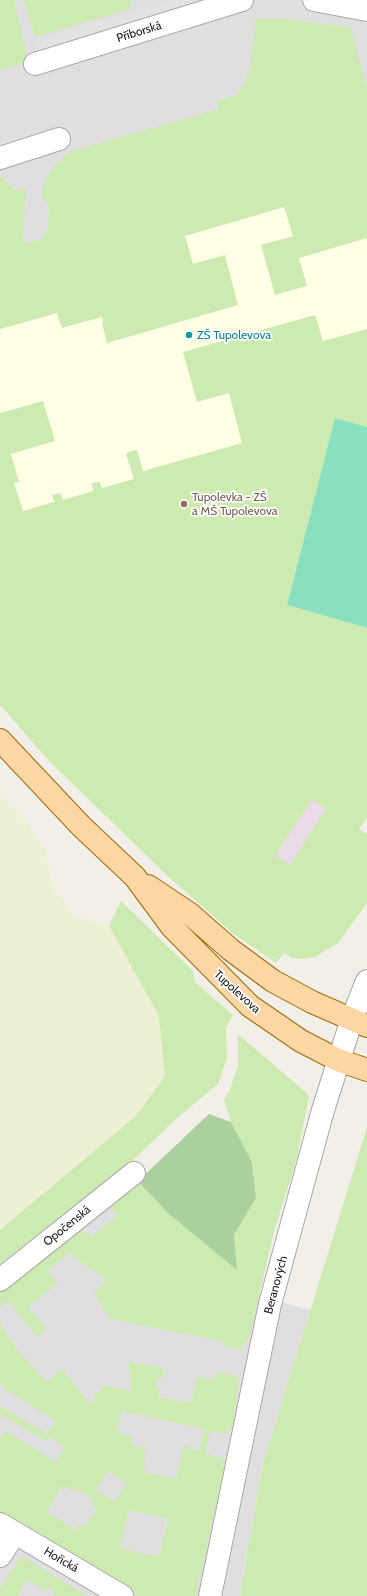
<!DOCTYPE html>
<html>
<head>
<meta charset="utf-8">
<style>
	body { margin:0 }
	canvas { display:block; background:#f2efe9 }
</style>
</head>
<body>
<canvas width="367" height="1596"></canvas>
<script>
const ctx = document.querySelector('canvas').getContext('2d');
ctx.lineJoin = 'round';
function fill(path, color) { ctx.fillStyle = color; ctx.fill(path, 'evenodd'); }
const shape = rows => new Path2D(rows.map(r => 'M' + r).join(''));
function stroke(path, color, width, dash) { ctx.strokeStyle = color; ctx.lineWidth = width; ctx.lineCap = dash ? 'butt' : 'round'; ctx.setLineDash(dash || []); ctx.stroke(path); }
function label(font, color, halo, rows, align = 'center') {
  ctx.font = font + ' Cabin,sans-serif'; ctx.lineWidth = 3.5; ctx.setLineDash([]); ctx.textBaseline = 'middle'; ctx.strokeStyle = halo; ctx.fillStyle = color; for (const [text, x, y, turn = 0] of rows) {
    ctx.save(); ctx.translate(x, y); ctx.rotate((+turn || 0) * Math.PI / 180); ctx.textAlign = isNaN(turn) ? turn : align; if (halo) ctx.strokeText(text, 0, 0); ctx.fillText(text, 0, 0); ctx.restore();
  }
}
fill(shape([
	[0,0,367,0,367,166,57,313,0,329],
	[128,1165,233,1289,311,1310,262,1467,240,1596,0,1596,0,1264]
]), '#e0dfdf');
fill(shape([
	[320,768,355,793,297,882,261,859]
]), '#ebdbe8');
fill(shape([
	[367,166,367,773,0,679,0,329,57,313,154,222]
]), '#ffffe5');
fill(shape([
	[0,793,25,819,45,849,55,892,75,916,109,926,159,1016,165,1076,136,1116,0,1230]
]), '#eef0d5');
fill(shape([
	[0,0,14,0,29,62,0,70],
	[24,0,130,0,132,5,129,9,35,37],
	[276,18,350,27,367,88,367,238,299,258,307,286,275,295,261,245,293,236,284,207,185,236,193,264,225,255,238,305,107,343,102,323,103,322,102,317,62,328,57,313,0,329,0,175,16,191,26,188,23,243,41,240,48,229,49,205,42,197,44,183,50,171,63,157,72,151,219,109,217,101,237,95,241,90,250,70,256,23,254,19],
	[315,315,323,341,367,329,367,427,335,419,287,605,367,628,367,818,359,829,367,834,367,903,338,943,315,957,304,959,293,958,284,953,276,963,231,932,171,879,50,762,0,705,0,413,43,401,55,441,11,454,19,482,14,483,23,511,54,502,52,495,60,493,63,500,93,491,92,483,100,482,102,488,134,479,126,454,129,452,137,450,143,471,242,443,229,393,197,402,183,352],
	[312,800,326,809,290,865,275,855],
	[121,901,193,971,195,982,233,1015,226,1028,227,1058,218,1084,176,1119,128,1165,0,1264,0,1230,136,1116,165,1076,159,1016,109,926],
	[238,1034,309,1095,297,1158,274,1232,249,1338,240,1349,231,1348,225,1346,222,1341,110,1319,94,1293,107,1280,69,1253,47,1271,58,1283,28,1307,45,1327,43,1332,37,1337,8,1301,0,1307,0,1289,79,1227,91,1237,118,1215,106,1205,138,1181,168,1213,234,1235,256,1198,253,1164,231,1122,224,1100,229,1092,238,1066],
	[367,1127,367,1596,240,1596,262,1467],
	[0,1323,16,1348,46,1382,62,1369,90,1404,103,1385,131,1391,129,1362,164,1368,162,1378,157,1378,155,1387,160,1388,158,1397,191,1403,197,1376,214,1380,216,1372,239,1376,234,1423,227,1434,210,1431,205,1453,226,1459,196,1596,136,1596,0,1512,0,1436,2,1437,6,1431,56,1462,65,1447,49,1437,46,1441,2,1415,0,1418,0,1406,47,1434,56,1421,5,1389,0,1382],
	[122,1411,204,1429,199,1451,183,1446,176,1479,144,1472,146,1461,143,1460,146,1448,131,1445,132,1436,117,1432],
	[108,1471,126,1483,115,1502,96,1490],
	[63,1485,75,1492,77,1489,93,1499,91,1504,97,1509,85,1527,79,1525,76,1530,47,1512],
	[129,1510,168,1519,159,1557,140,1553,138,1556,138,1552,120,1548],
	[21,1556,87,1596,53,1596,54,1591,47,1587,45,1591,27,1580,17,1596,0,1596,0,1589]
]), '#cdebb0');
fill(shape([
	[209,1114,231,1122,252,1162,256,1198,234,1235,237,1270,168,1213,138,1181]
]), '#add19e');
fill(shape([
	[335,418,367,427,367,628,287,605]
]), '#88e0be');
fill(shape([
	[175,0,195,0,185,13,41,58,37,40]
]), '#e2e2e2');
const minor = shape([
	[314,0,367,10],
	[35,64,242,0],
	[0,158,59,139],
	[0,1280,134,1173],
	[0,1524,122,1596],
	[0,1556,15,1533],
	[210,1596,270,1304,323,1110,352,1019,367,981]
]);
const major = shape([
	[0,740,81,826,135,877,172,927,250,1006,301,1041,338,1060,367,1070],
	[148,886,190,914,231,950,273,981,312,1002,367,1026]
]);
stroke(minor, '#a9a9a9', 24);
stroke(major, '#a06b00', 24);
stroke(minor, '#fff', 22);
stroke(major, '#fcd6a4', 22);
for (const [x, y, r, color] of [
	[189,335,4,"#0f9aa8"],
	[184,504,4,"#8d6e63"]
]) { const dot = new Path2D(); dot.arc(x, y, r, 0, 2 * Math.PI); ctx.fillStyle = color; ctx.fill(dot); stroke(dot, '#fff', 1.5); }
label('12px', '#222', '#fff', [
	["Příborská",139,32,-17],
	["Tupolevova",237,992,42],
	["Opočenská",67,1226,-39],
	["Beranových",276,1285,-75],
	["Hořická",61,1560,30]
]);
label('12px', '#0d838f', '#fff', [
	["ZŠ Tupolevova",197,335]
], 'left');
label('12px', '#785e54', '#fff', [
	["Tupolevka - ZŠ",192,497],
	["a MŠ Tupolevova",192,511]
], 'left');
</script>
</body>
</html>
